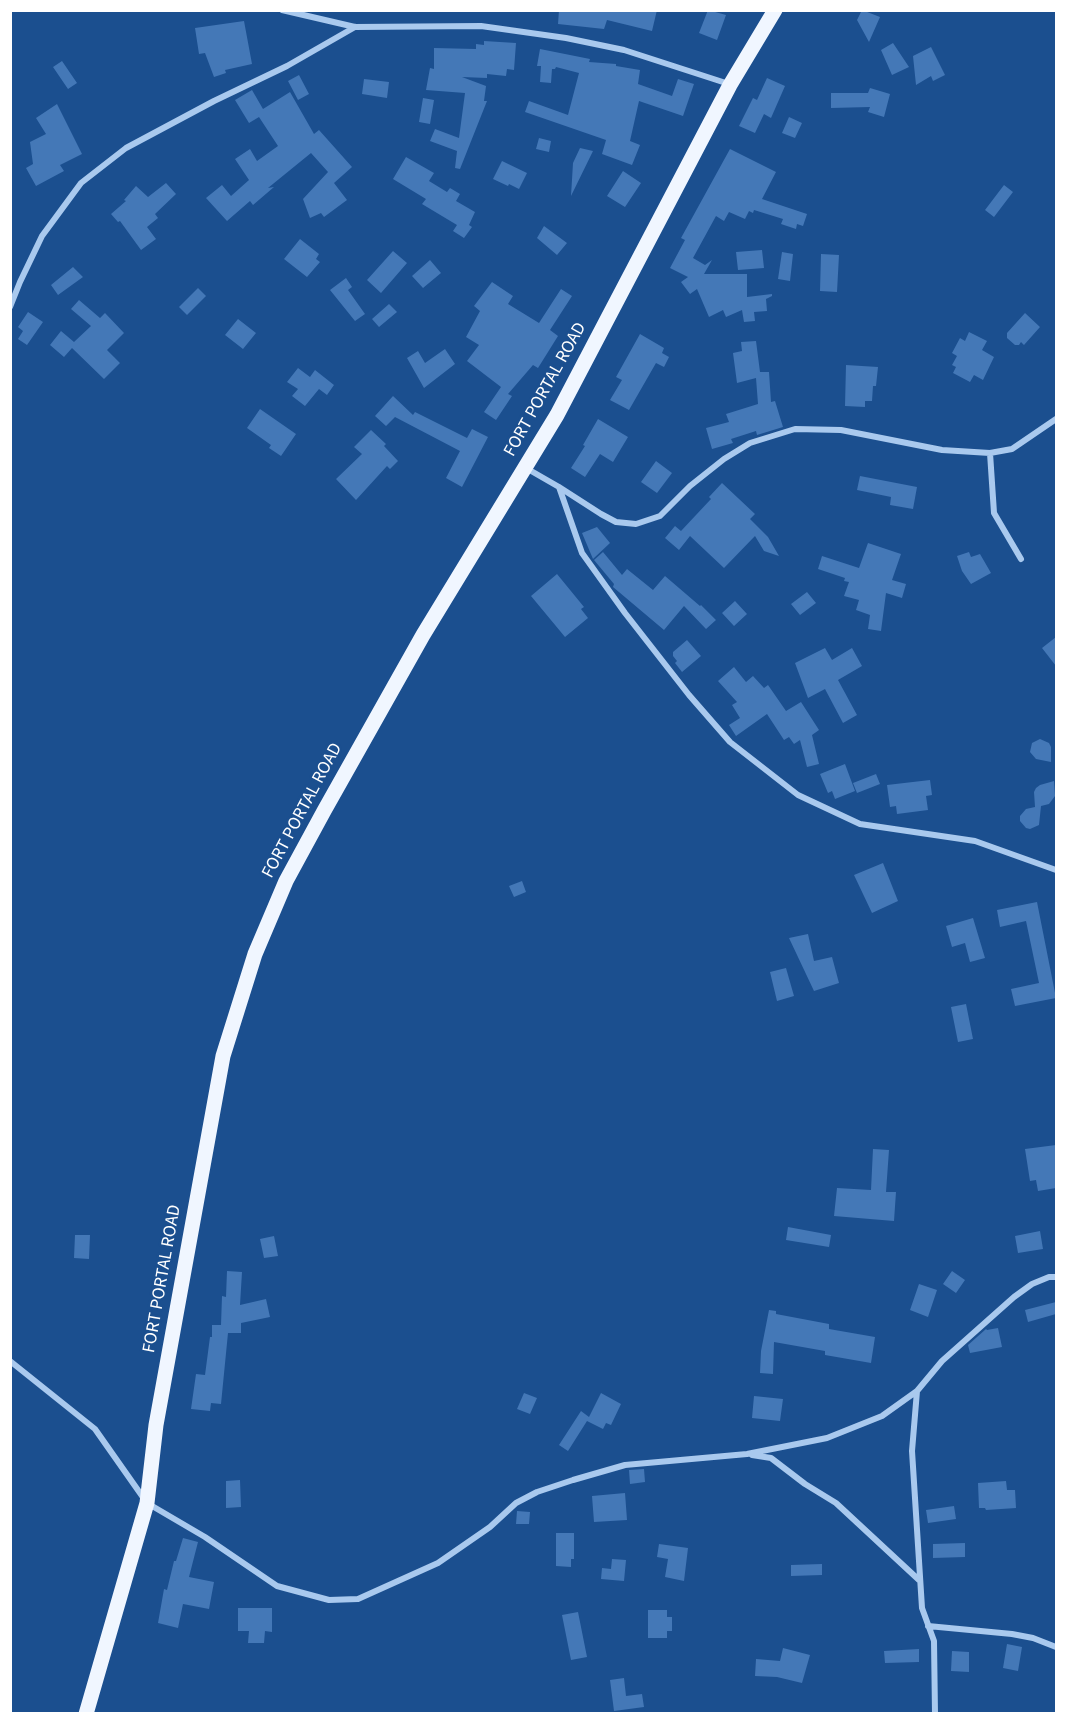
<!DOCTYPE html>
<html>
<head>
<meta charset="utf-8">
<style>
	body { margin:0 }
	#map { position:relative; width:1067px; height:1724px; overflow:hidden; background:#1b4f8f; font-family:"Source Sans 3",sans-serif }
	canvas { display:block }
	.frame { position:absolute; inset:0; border:12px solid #fff; pointer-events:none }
</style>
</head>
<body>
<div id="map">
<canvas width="1067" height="1724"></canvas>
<div class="frame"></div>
</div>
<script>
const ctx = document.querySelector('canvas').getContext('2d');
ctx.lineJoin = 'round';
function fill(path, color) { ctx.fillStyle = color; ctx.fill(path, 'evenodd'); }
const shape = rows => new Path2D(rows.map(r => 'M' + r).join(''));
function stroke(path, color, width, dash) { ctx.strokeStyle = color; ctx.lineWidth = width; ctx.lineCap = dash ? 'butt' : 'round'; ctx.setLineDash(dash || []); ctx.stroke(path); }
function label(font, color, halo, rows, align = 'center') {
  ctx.font = font + ' "Source Sans 3",sans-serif'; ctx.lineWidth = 5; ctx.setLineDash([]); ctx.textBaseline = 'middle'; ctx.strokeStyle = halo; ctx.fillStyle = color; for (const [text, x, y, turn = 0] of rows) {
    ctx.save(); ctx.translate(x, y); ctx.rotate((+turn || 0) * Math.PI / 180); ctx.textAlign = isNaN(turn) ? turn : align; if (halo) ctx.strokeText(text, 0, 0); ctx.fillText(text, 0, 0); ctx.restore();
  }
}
fill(shape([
	[559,10,657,10,652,31,607,20,604,29,558,24],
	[708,10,726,15,717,40,699,33],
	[862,10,880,17,869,42,857,20],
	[244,21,252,64,225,70,226,73,214,77,205,53,199,54,195,28],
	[484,41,516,43,514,70,507,69,506,76,487,74,487,78,462,77,486,86,484,101,487,101,460,169,455,168,457,151,430,141,435,129,459,138,465,93,426,90,430,68,434,69,434,48,476,49,476,44,484,45],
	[893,43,909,67,892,75,881,50],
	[931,47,945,75,933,81,931,76,916,85,913,56],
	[540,49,590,59,589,62,616,64,616,66,640,70,638,84,672,96,678,79,694,84,683,116,639,101,630,141,640,145,632,165,602,154,606,140,525,112,529,101,568,115,579,73,556,67,555,69,552,69,551,83,540,82,541,66,537,66],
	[62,61,77,83,68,89,53,67],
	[299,75,309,94,298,100,288,81],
	[767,78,785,86,771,118,764,114,755,133,739,126,753,98,757,100],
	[364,79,389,82,387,98,362,94],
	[870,88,890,94,884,117,868,112,870,107,831,108,831,93,868,93],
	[252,90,263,109,290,92,314,134,319,130,352,167,334,183,347,200,324,217,321,213,310,218,303,199,328,172,311,153,268,188,274,187,253,205,250,201,227,221,206,198,222,185,231,196,249,180,235,159,250,149,257,161,278,146,259,117,249,123,235,100],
	[423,98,434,100,430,124,419,122],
	[57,104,82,154,60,165,64,171,36,186,26,168,33,164,30,142,46,134,36,118],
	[789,117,802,123,795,138,782,133],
	[539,138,551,141,549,152,536,149],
	[580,148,593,151,571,196,573,163],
	[730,149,776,172,762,199,807,214,803,226,797,224,796,229,781,224,783,219,754,210,753,213,749,211,745,219,729,212,724,221,716,216,693,258,705,265,712,260,704,274,747,274,747,297,772,294,772,296,766,299,767,311,754,312,755,321,744,322,742,310,726,317,723,310,709,317,697,289,690,294,681,282,688,277,670,268,685,240,681,238],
	[406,157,434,173,429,181,447,192,450,188,460,194,456,201,475,212,469,225,472,227,464,238,453,231,457,225,422,204,426,199,393,179],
	[502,161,527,173,519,189,509,184,508,186,493,179],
	[623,171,641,183,625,207,607,196],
	[166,183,176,194,155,214,158,218,147,227,156,239,141,250,120,221,118,222,111,214,126,201,124,200,136,186,148,197],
	[1004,185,1013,192,994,217,985,210],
	[544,226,567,243,557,255,537,238],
	[300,239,319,254,316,259,320,262,307,277,284,259],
	[762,250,764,268,738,270,736,252],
	[393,251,407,263,381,293,367,280],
	[782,252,793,254,790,281,778,279],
	[821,254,839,255,837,292,820,291],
	[430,260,441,273,423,288,412,276],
	[73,267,83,277,58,295,51,285],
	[346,278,352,287,348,290,365,314,355,321,330,290],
	[492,282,513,296,508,304,539,323,561,289,572,296,550,330,558,336,538,368,533,365,508,394,512,396,496,420,484,412,501,387,467,361,479,345,466,337,480,311,474,306],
	[198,288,206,296,187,315,179,307],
	[79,300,100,318,105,313,124,333,107,350,120,363,104,379,72,348,64,357,50,345,61,331,74,342,91,326,71,309],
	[389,304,397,312,379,327,372,319],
	[28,312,43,322,27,345,18,339,23,331,18,327],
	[1025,313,1040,327,1024,345,1021,342,1019,345,1015,345,1007,338,1007,333],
	[238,319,256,333,243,349,225,335],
	[969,332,987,341,982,350,994,357,983,380,974,375,970,382,953,373,956,367,952,365,957,356,952,353,960,338,965,341],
	[640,334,664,348,662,353,669,357,664,367,656,363,629,410,610,400,622,380,616,377],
	[756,341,760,372,769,372,771,402,775,401,783,427,757,435,756,431,731,439,733,443,712,449,706,428,729,422,726,414,758,404,756,378,737,383,733,353,742,351,741,342],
	[445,349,455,364,424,388,407,358,418,351,425,363],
	[846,365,878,367,876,386,873,386,872,401,865,401,865,407,845,406],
	[298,368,310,377,315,370,334,385,327,395,319,389,305,406,292,396,298,389,287,382],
	[393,396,413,415,415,412,467,438,472,429,488,437,462,487,446,478,460,451,395,417,386,426,375,416],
	[260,409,296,434,281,456,269,448,271,445,247,428],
	[598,419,628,437,613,462,600,454,585,477,571,468,585,446,583,445],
	[371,430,386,444,384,446,398,461,390,469,387,466,356,500,336,479,362,454,354,447],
	[656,461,672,473,657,493,641,482],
	[860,476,917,487,913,509,890,505,891,497,857,490],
	[722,483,755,514,750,519,768,537,779,556,764,551,755,536,724,568,690,536,679,550,665,538,675,526,681,531,711,499,709,497],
	[597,527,610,543,593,559,582,533],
	[868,543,901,554,892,580,906,584,902,598,886,593,881,631,868,629,870,615,856,610,859,600,844,596,849,582,844,581,845,578,818,569,822,556,859,568],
	[603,552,622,575,627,569,653,590,665,576,700,606,701,605,716,620,706,629,684,606,664,630,613,587,614,584,594,560],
	[969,552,971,557,980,554,991,573,971,584,962,571,957,556],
	[557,574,584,607,581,609,588,618,565,637,531,596],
	[807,592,816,603,800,615,791,604],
	[735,601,747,614,734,626,722,613],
	[1056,637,1056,666,1042,648],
	[687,640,701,656,682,672,675,663,677,661,673,656,673,652],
	[825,648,832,660,852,648,862,666,838,680,857,715,843,723,825,689,808,698,795,663],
	[734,667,746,682,753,676,764,688,768,685,786,711,801,702,819,730,812,735,819,764,807,767,800,740,794,744,789,737,784,740,767,714,736,736,729,725,740,718,732,705,737,702,718,681],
	[1040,739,1049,743,1051,747,1051,762,1036,759,1030,752,1032,743],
	[845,764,855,791,835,799,832,791,828,793,820,774],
	[876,774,880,784,857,793,853,783],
	[930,780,932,795,926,796,928,810,897,814,896,806,890,807,887,785],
	[1054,781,1055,796,1049,804,1041,806,1039,825,1030,829,1026,828,1020,821,1020,816,1026,809,1035,807,1034,792,1036,788,1040,785],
	[883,863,898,901,872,913,854,875],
	[522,881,526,892,514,897,509,886],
	[1037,902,1056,998,1015,1006,1011,989,1039,983,1026,921,1000,927,997,910],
	[973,918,985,958,970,962,965,943,952,947,946,926],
	[808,934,814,961,832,957,839,983,814,991,789,938],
	[786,968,794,996,777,1001,770,972],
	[966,1004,973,1039,958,1042,951,1007],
	[1056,1145,1056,1188,1038,1191,1036,1180,1030,1181,1025,1149],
	[873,1149,889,1150,886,1192,896,1192,894,1221,834,1216,837,1188,871,1190],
	[788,1227,831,1235,829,1247,786,1240],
	[1040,1231,1043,1249,1018,1253,1015,1236],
	[75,1235,90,1235,89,1259,74,1258],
	[274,1236,278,1256,264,1258,260,1239],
	[227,1271,242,1272,240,1305,266,1299,270,1317,241,1323,241,1333,228,1333,221,1404,211,1403,210,1411,191,1409,196,1374,205,1375,210,1337,212,1337,212,1325,221,1325,222,1296,226,1297],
	[952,1271,965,1280,956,1293,943,1284],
	[919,1284,937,1290,928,1317,910,1310],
	[1056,1302,1056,1314,1028,1322,1025,1310],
	[769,1310,776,1311,776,1314,829,1324,829,1329,875,1337,871,1363,825,1355,825,1351,774,1342,773,1374,760,1373,761,1351],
	[998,1328,1002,1347,970,1353,968,1345,986,1329,987,1330],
	[524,1393,537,1398,530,1414,517,1409],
	[601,1393,621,1404,611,1425,606,1423,603,1429,587,1421,568,1451,559,1445,581,1411,589,1417],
	[754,1396,783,1399,780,1421,752,1418],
	[644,1469,645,1482,630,1484,629,1470],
	[240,1480,241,1507,226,1508,226,1481],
	[1006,1481,1007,1490,1015,1490,1016,1508,986,1510,985,1508,979,1508,978,1483],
	[625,1493,627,1520,594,1522,592,1496],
	[954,1506,956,1519,928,1523,926,1510],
	[517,1511,530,1512,529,1524,516,1524],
	[556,1533,574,1533,574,1559,571,1559,571,1567,556,1566],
	[183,1538,198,1542,189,1577,214,1582,209,1609,183,1604,178,1628,158,1623,164,1589,167,1590,174,1561,176,1561],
	[965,1543,965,1557,933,1558,933,1544],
	[659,1544,688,1548,684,1581,665,1577,668,1559,657,1557],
	[612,1559,626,1560,624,1581,601,1579,602,1568,611,1569],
	[822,1564,822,1575,791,1576,791,1565],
	[238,1608,272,1608,272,1632,265,1631,264,1643,248,1643,249,1631,238,1631],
	[648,1610,667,1610,667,1617,672,1617,672,1631,667,1631,667,1638,648,1638],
	[578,1612,587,1657,571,1660,562,1615],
	[1007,1644,1022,1647,1018,1671,1003,1668],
	[783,1648,810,1655,802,1683,777,1677,755,1676,756,1659,780,1661],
	[919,1649,919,1662,885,1663,884,1651],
	[952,1651,969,1652,969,1672,951,1671],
	[624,1678,626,1696,642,1694,644,1707,614,1711,610,1680]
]), '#4478b7');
stroke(shape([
	[282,10,355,27,481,26,566,38,624,50,729,84],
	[10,307,20,282,42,236,81,183,126,148,214,101,287,66,355,27],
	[990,453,994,513,1021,559],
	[526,468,559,487,601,514,616,522,636,524,660,516,690,486,724,459,750,443,795,429,841,430,942,450,990,453,1012,449,1056,419],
	[559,487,582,553,625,613,689,695,730,742,798,795,860,824,975,841,1056,870],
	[10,1361,95,1429,147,1503,205,1537,277,1586,329,1600,358,1599,438,1563,490,1527,516,1503,537,1492,573,1480,625,1465,747,1454,827,1438,882,1416,917,1391,942,1361,1014,1297,1032,1284,1049,1277,1056,1277],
	[917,1391,912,1451,922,1608,934,1641,935,1714],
	[752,1455,771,1458,805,1484,836,1503,919,1580],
	[928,1626,1012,1634,1033,1638,1056,1647]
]), '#a9c9ee', 6);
stroke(shape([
	[86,1714,147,1503,156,1425,223,1056,255,954,286,881,324,811,423,635,557,415,730,85,775,10]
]), '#f0f6ff', 15);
label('18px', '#fff', '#1b4f8f', [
	["FORT PORTAL ROAD",546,390,-61],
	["FORT PORTAL ROAD",303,811,-62],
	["FORT PORTAL ROAD",163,1279,-80]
]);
</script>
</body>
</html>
